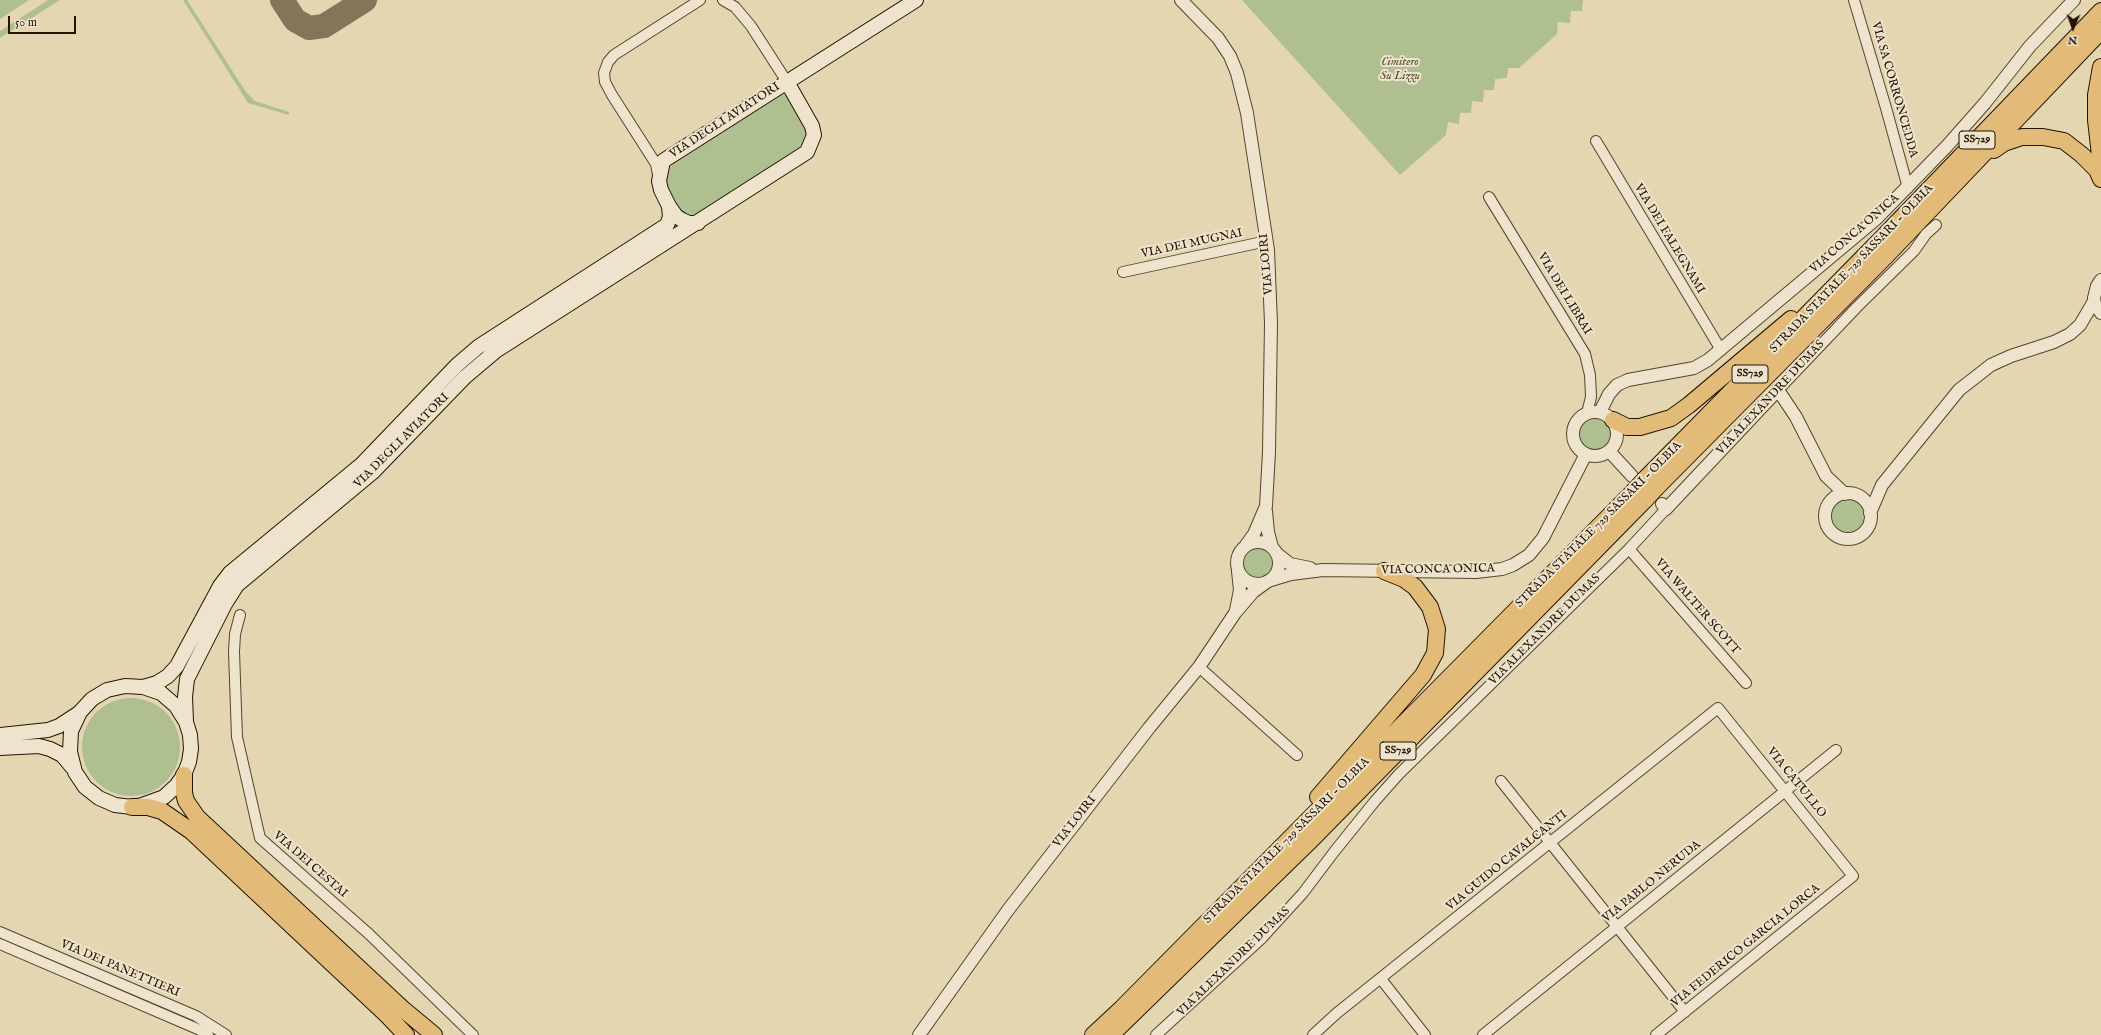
<!DOCTYPE html>
<html>
<head>
<meta charset="utf-8">
<style>
	body { margin:0 }
	#map { position:relative; width:2101px; height:1035px; overflow:hidden; background:#e5d6b2; font-family:"IM FELL English",serif }
	canvas { display:block }
	.north { position:absolute; left:2053px; top:8px; width:40px; height:40px; -webkit-text-stroke:3px #eee4cd; paint-order:stroke; rotate:182deg; font-size:11px; font-weight:700; line-height:16px; text-align:center; color:#231301 }
	.north::after { content:''; display:block; margin:auto; width:14px; height:18px; background:#231301; clip-path:polygon(50% 0,100% 100%,50% 72%,0 100%) }
	.scale { position:absolute; left:8px; top:16px; width:68px; height:18px; box-sizing:border-box; border:2px solid #231301; border-top:0; padding-left:5px; font-size:12px; line-height:14px; white-space:nowrap; color:#231301; -webkit-text-stroke:3px #eee4cd; paint-order:stroke }
</style>
</head>
<body>
<div id="map">
<canvas width="2101" height="1035"></canvas>
<div class="north">N</div>
<div class="scale">50 m</div>
</div>
<script>
const ctx = document.querySelector('canvas').getContext('2d');
ctx.lineJoin = 'round';
function fill(path, color) { ctx.fillStyle = color; ctx.fill(path, 'evenodd'); }
const shape = rows => new Path2D(rows.map(r => 'M' + r).join(''));
function stroke(path, color, width, dash) { ctx.strokeStyle = color; ctx.lineWidth = width; ctx.lineCap = dash ? 'butt' : 'round'; ctx.setLineDash(dash || []); ctx.stroke(path); }
function label(font, color, halo, rows, align = 'center') {
  ctx.font = font + ' "IM FELL English",serif'; ctx.lineWidth = 4; ctx.setLineDash([]); ctx.textBaseline = 'middle'; ctx.strokeStyle = halo; ctx.fillStyle = color; for (const [text, x, y, turn = 0] of rows) {
    ctx.save(); ctx.translate(x, y); ctx.rotate((+turn || 0) * Math.PI / 180); ctx.textAlign = isNaN(turn) ? turn : align; if (halo) ctx.strokeText(text, 0, 0); ctx.fillText(text, 0, 0); ctx.restore();
  }
}
fill(shape([
	[0,0,29,0,0,19],
	[48,0,60,0,0,38,0,31],
	[183,0,187,0,246,92,255,101,289,112,289,115,248,103],
	[1242,0,1583,0,1582,11,1571,11,1570,23,1558,22,1557,34,1519,68,1508,68,1507,78,1495,79,1494,90,1484,90,1483,102,1472,101,1471,113,1460,113,1459,124,1448,122,1446,135,1400,175],
	[781,94,790,96,807,132,802,148,695,216,691,218,678,210,665,182,669,168,674,163],
	'1579 434a16 16 0 1 1 32 0a16 16 0 1 1-32 0Z',
	'1832 516a16 16 0 1 1 32 0a16 16 0 1 1-32 0Z',
	'1241 563a17 17 0 1 1 34 0a17 17 0 1 1-34 0Z',
	'82 747a49 49 0 1 1 98 0a49 49 0 1 1-98 0Z'
]), '#afbf90');
stroke(shape([
	[282,0,295,20,309,28,324,26,365,0]
]), '#84745a', 24);
const minor = shape([
	[723,0,735,7,751,26,787,82],
	[1854,0,1886,108,1908,188],
	[1596,141,1721,350],
	[658,175,656,164,612,95,605,82,604,73,608,62,614,55,700,0],
	[1489,197,1585,354,1590,375,1591,397,1587,413],
	[1123,272,1267,241],
	[1778,390,1857,307,1914,251,1926,234,1936,225],
	[1629,549,1746,683],
	[240,615,235,634,234,652,237,737,260,838,369,934,473,1035],
	[1199,667,1297,755],
	[1501,781,1685,1012],
	[0,932,196,1016,226,1035],
	[0,944,200,1030,208,1035],
	[1381,979,1425,1035],
	[1156,1035,1262,938,1303,893,1334,852,1375,801,1399,774,1629,549,1666,509],
	[1313,1035,1337,1013,1718,708,1853,876,1656,1035],
	[1483,1035,1836,750]
]);
const tertiary = shape([
	[1181,0,1218,38,1230,56,1237,73,1247,113,1268,250,1271,323,1269,452,1266,506,1254,534,1246,545],
	[2101,280,2097,286,2094,298,2095,304,2101,313],
	'1573 434a22 22 0 1 1 44 0a22 22 0 1 1-44 0Z',
	[1600,412,1609,394,1617,385,1628,380,1694,368,1708,360,1875,220,1947,146,1985,103,2030,46,2074,0],
	[1609,451,1632,476],
	'1825 516a23 23 0 1 1 46 0a23 23 0 1 1-46 0Z',
	[1662,504,1666,509,1778,390,1796,417,1826,476,1845,494],
	[1266,511,1268,532,1272,547],
	[1870,513,1882,485,1959,390,1991,365,2011,356,2054,342,2070,334,2080,325,2094,301],
	'1237 563a21 21 0 1 1 42 0a21 21 0 1 1-42 0Z',
	[1276,553,1290,564,1310,568],
	[1271,580,1291,574,1323,570,1476,572,1502,569,1513,565,1529,555,1543,538,1586,454],
	[1236,610,1240,590,1238,571],
	[919,1035,1008,910,1149,728,1199,667,1235,613,1253,592,1268,581]
]);
const secondary = shape([
	[698,223,689,223,682,220,676,216,669,206,661,190,659,181,663,161,916,0],
	[143,687,161,693,176,706,186,722,190,735,191,749,189,762,184,775,176,786,164,797,142,805,132,807,115,805,99,798,85,787,75,772,70,752,71,731,80,712,92,699,107,690,125,686,143,687,157,683,168,676,177,666,220,586,230,573,361,465,457,365,478,347,667,225,670,217,669,206],
	[186,721,185,697,187,679,225,604,237,585,374,471,465,377,497,350,807,152,814,135,812,126,787,82],
	[0,735,48,730,59,726,79,713],
	[0,748,39,746,50,749,62,755,72,767]
]);
const trunk = shape([
	[2101,67,2096,95,2096,120,2101,164],
	[1994,150,2004,143,2022,137,2043,137,2064,141,2082,155,2097,170,2101,179],
	[1613,420,1627,427,1640,427,1671,418,1689,405,1791,319],
	[1645,479,1883,237,2101,11],
	[1656,488,1885,257,2101,31],
	[184,775,184,793,186,801,197,817,404,1010,434,1035],
	[1318,797,1423,675,1435,653,1437,629,1430,607,1415,587,1404,579,1384,571],
	[132,807,148,807,162,811,191,831,388,1016,406,1035],
	[1093,1035,1122,1008,1633,492],
	[1111,1035,1312,839,1645,500]
]);
stroke(minor, '#54442d', 12);
stroke(tertiary, '#54442d', 14);
stroke(secondary, '#231301', 16);
stroke(trunk, '#231301', 18);
stroke(minor, '#eee4cd', 10);
stroke(tertiary, '#eee4cd', 12);
stroke(secondary, '#eee4cd', 14);
stroke(trunk, '#e2bb79', 16);
const trunkBridge = shape([
	[1633,492,1645,479],
	[1645,500,1656,488]
]);
stroke(trunkBridge, '#231301', 18, []);
stroke(trunkBridge, '#e2bb79', 16);
for (const [x, y, w] of [
	[1977,140,36],
	[1750,374,36],
	[1398,751,36]
]) { const box = new Path2D(); box.roundRect(x - w / 2, y - 9, w, 18, 3); ctx.fillStyle = '#eee4cd'; ctx.fill(box); stroke(box, '#231301', 1); }
label('bold 11px', '#231301', null, [
	["SS729",1977,140],
	["SS729",1750,374],
	["SS729",1398,751]
]);
label('italic 12px', '#544f33', '#eee4cd', [
	["Cimitero",1400,63],
	["Su Lizzu",1400,77]
]);
label('12px', '#231301', '#eee4cd', [
	["VIA SA CORRONCEDDA",1894,90,74],
	["VIA DEGLI AVIATORI",725,121,-33],
	["VIA CONCA ONICA",1855,234,-41],
	["VIA DEI FALEGNAMI",1669,239,59],
	["VIA DEI MUGNAI",1192,244,-12],
	["VIA LOIRI",1267,264,-95],
	["STRADA STATALE 729 SASSARI - OLBIA",1852,269,-46],
	["VIA DEI LIBRAI",1564,294,59],
	["VIA ALEXANDRE DUMAS",1771,398,-47],
	["VIA DEGLI AVIATORI",402,441,-45],
	["STRADA STATALE 729 SASSARI - OLBIA",1599,525,-45],
	["VIA CONCA ONICA",1438,570,-1],
	["VIA WALTER SCOTT",1697,607,49],
	["VIA ALEXANDRE DUMAS",1545,630,-45],
	["VIA CATULLO",1796,783,51],
	["VIA LOIRI",1075,822,-52],
	["STRADA STATALE 729 SASSARI - OLBIA",1287,841,-45],
	["VIA GUIDO CAVALCANTI",1507,861,-39],
	["VIA DEI CESTAI",310,865,41],
	["VIA PABLO NERUDA",1652,882,-39],
	["VIA FEDERICO GARCIA LORCA",1746,946,-39],
	["VIA ALEXANDRE DUMAS",1234,962,-44],
	["VIA DEI PANETTIERI",120,969,23]
]);
</script>
</body>
</html>
